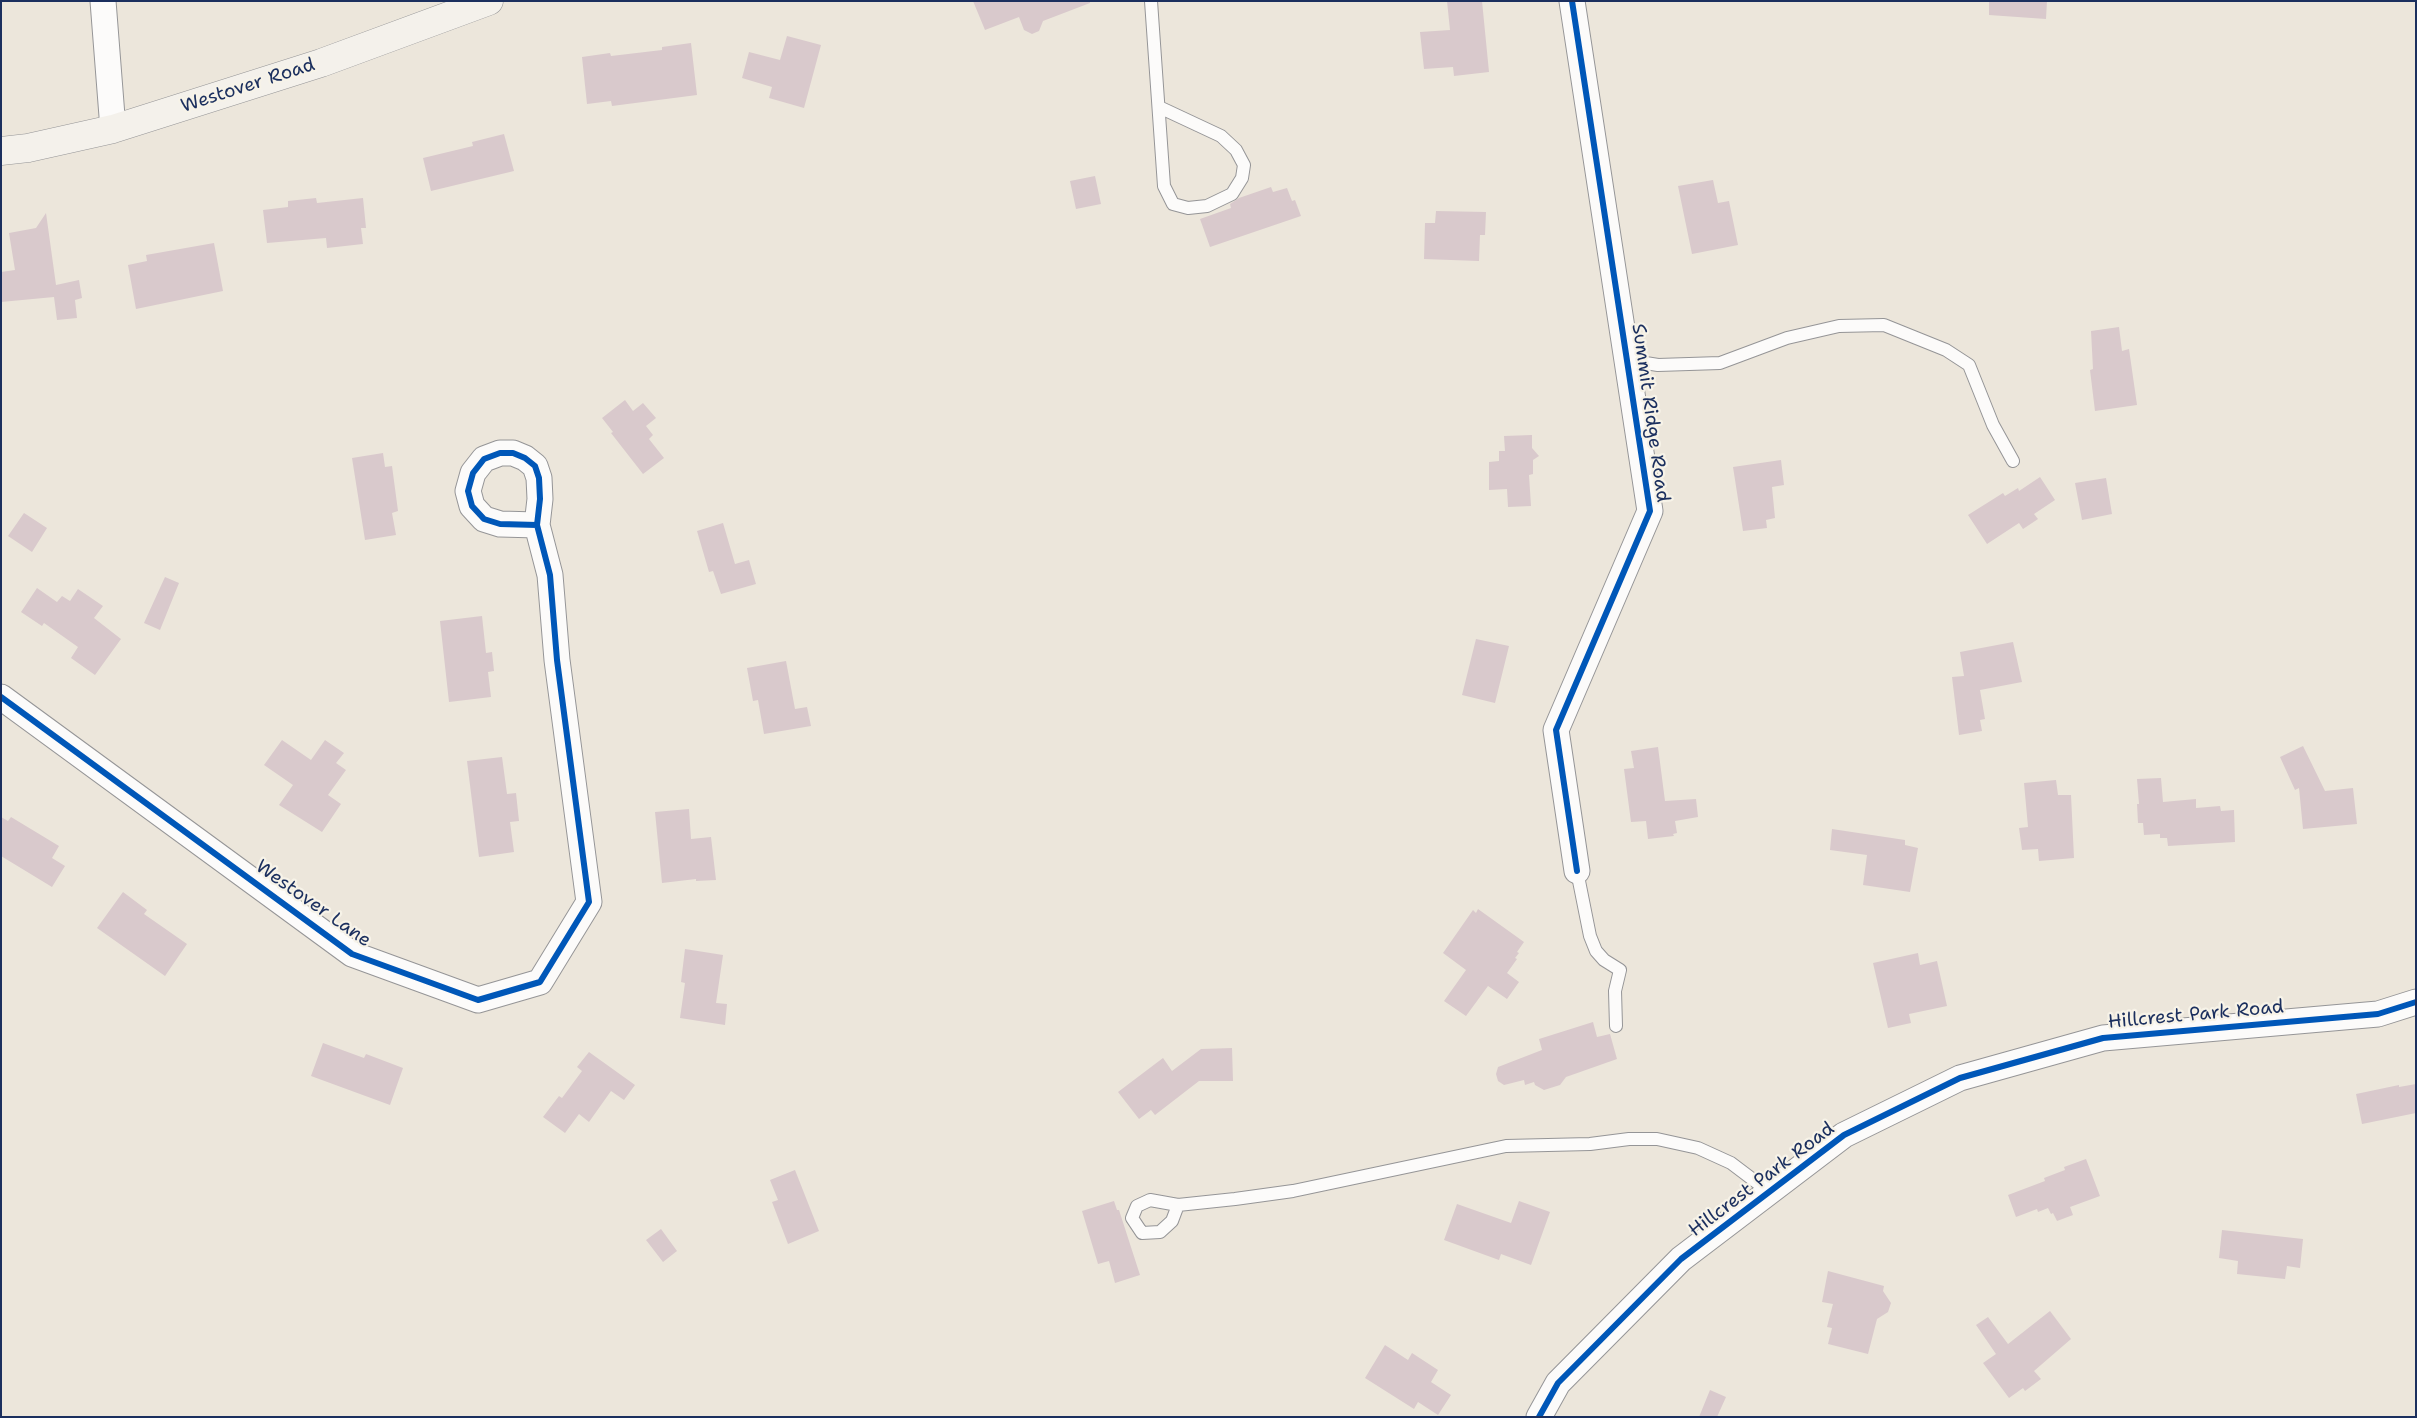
<!DOCTYPE html>
<html>
<head>
<meta charset="utf-8">
<style>
	body { margin:0 }
	#map { position:relative; width:2417px; height:1418px; overflow:hidden; background:#ece6db; font-family:"Shantell Sans",sans-serif }
	canvas { display:block }
	.frame { position:absolute; inset:0; border:2px solid #1b2f5e; pointer-events:none }
</style>
</head>
<body>
<div id="map">
<canvas width="2417" height="1418"></canvas>
<div class="frame"></div>
</div>
<script>
const ctx = document.querySelector('canvas').getContext('2d');
ctx.lineJoin = 'round';
function fill(path, color) { ctx.fillStyle = color; ctx.fill(path, 'evenodd'); }
const shape = rows => new Path2D(rows.map(r => 'M' + r).join(''));
function stroke(path, color, width, dash) { ctx.strokeStyle = color; ctx.lineWidth = width; ctx.lineCap = dash ? 'butt' : 'round'; ctx.setLineDash(dash || []); ctx.stroke(path); }
function label(font, color, halo, rows, align = 'center') {
  ctx.font = font + ' "Shantell Sans",sans-serif'; ctx.lineWidth = 4.5; ctx.setLineDash([]); ctx.textBaseline = 'middle'; ctx.strokeStyle = halo; ctx.fillStyle = color; for (const [text, x, y, turn = 0] of rows) {
    ctx.save(); ctx.translate(x, y); ctx.rotate((+turn || 0) * Math.PI / 180); ctx.textAlign = isNaN(turn) ? turn : align; if (halo) ctx.strokeText(text, 0, 0); ctx.fillText(text, 0, 0); ctx.restore();
  }
}
fill(shape([
	[973,1,1090,1,1090,3,1043,21,1039,31,1032,34,1024,30,1019,17,985,30],
	[1447,1,1482,1,1489,72,1454,76,1453,67,1424,69,1420,32,1450,30],
	[1989,1,2047,1,2046,19,1989,15],
	[787,36,821,45,804,108,769,98,772,87,742,78,749,52,780,60],
	[691,43,697,95,612,106,611,101,587,104,582,57,610,53,611,56,662,50,662,47],
	[504,134,514,171,431,191,423,158,473,146,472,142],
	[1095,176,1101,204,1076,209,1070,181],
	[1713,180,1718,203,1729,201,1738,245,1692,254,1678,186],
	[1271,187,1273,192,1287,188,1292,201,1295,200,1301,216,1210,247,1200,219,1231,208,1230,204,1239,198],
	[316,198,317,203,363,198,366,228,361,228,363,244,327,248,326,238,267,243,263,210,288,207,288,201],
	[1436,211,1486,212,1485,235,1480,235,1479,261,1424,259,1425,223,1435,223],
	[46,213,56,285,79,280,82,298,75,300,77,318,57,320,54,297,1,302,1,272,15,270,9,233,36,228],
	[214,243,223,291,136,309,128,265,147,261,146,255],
	[2119,327,2122,351,2129,349,2137,405,2095,411,2090,370,2093,369,2091,331],
	[625,400,633,411,643,403,656,418,646,426,653,435,649,439,664,458,643,474,611,433,613,432,602,418],
	[1532,435,1532,448,1539,456,1533,460,1533,474,1529,475,1531,506,1508,507,1507,489,1489,490,1489,462,1499,461,1499,451,1505,451,1504,436],
	[383,453,385,467,392,466,398,511,392,513,396,535,365,540,352,458],
	[1781,460,1784,485,1772,487,1775,518,1766,520,1767,528,1743,531,1733,467],
	[2040,477,2055,500,2034,514,2038,519,2023,529,2019,523,1987,544,1968,515,2003,493,2005,496,2018,488,2019,491],
	[2106,478,2112,514,2082,520,2075,483],
	[24,513,47,528,32,552,8,536],
	[723,523,735,564,749,560,756,584,721,594,713,571,709,572,697,531],
	[165,577,179,583,160,630,144,623],
	[37,588,57,602,62,596,70,601,78,589,103,606,94,618,121,639,95,675,71,658,78,647,44,623,42,626,21,612],
	[482,616,486,653,492,652,494,671,488,672,491,697,449,702,440,621],
	[1476,639,1509,646,1495,703,1462,695],
	[2013,642,2022,682,1980,690,1985,719,1980,720,1982,731,1959,735,1952,677,1964,676,1960,652],
	[786,661,795,709,807,707,811,726,764,734,758,700,753,701,747,668],
	[282,740,311,760,325,740,344,753,336,763,346,770,328,795,341,804,322,832,279,805,293,785,264,765],
	[2303,746,2325,791,2353,788,2357,824,2303,829,2299,788,2295,790,2280,757],
	[1658,747,1665,801,1696,799,1698,817,1675,821,1677,833,1673,834,1674,836,1648,839,1646,821,1631,822,1624,769,1634,768,1631,751],
	[502,757,507,794,516,793,519,821,510,822,514,852,479,857,467,761],
	[2161,778,2163,802,2196,799,2196,808,2220,806,2221,811,2234,810,2235,842,2168,846,2167,838,2160,838,2160,834,2144,835,2143,823,2138,823,2137,804,2139,804,2137,779],
	[2056,780,2058,795,2071,795,2074,858,2039,861,2038,849,2022,850,2019,828,2028,827,2024,783],
	[689,809,691,839,711,837,716,880,696,881,696,879,662,883,655,812],
	[1,817,8,821,11,817,59,846,52,858,65,866,52,887,1,856],
	[1832,829,1905,840,1905,845,1918,848,1910,892,1863,885,1867,855,1830,850],
	[123,892,147,910,144,914,187,944,165,976,97,928],
	[1478,909,1524,942,1517,952,1519,953,1515,958,1517,959,1507,973,1519,982,1507,999,1488,986,1466,1016,1444,1001,1466,970,1443,953,1473,910,1476,913],
	[685,949,723,955,716,1003,727,1004,725,1025,680,1018,685,983,681,982],
	[1918,953,1920,965,1937,961,1947,1006,1909,1014,1911,1023,1888,1028,1873,963],
	[1593,1022,1597,1037,1610,1034,1617,1059,1566,1077,1560,1085,1544,1090,1535,1085,1534,1082,1525,1085,1524,1080,1504,1085,1498,1081,1496,1074,1498,1067,1542,1050,1539,1039],
	[323,1043,364,1058,366,1054,403,1068,390,1105,311,1076],
	[1232,1048,1233,1081,1199,1081,1155,1115,1151,1110,1139,1119,1118,1092,1163,1058,1172,1071,1201,1049],
	[589,1052,635,1085,624,1100,611,1091,589,1122,579,1114,565,1133,543,1117,559,1096,562,1098,582,1071,577,1067],
	[2416,1084,2416,1113,2362,1124,2356,1094,2399,1085,2399,1087],
	[2086,1159,2100,1196,2070,1207,2073,1215,2057,1221,2053,1213,2051,1214,2048,1208,2038,1212,2037,1209,2016,1217,2008,1195,2045,1181,2044,1178,2065,1170,2064,1167],
	[795,1170,819,1231,788,1244,772,1202,778,1200,770,1180],
	[1114,1201,1117,1210,1119,1210,1140,1275,1115,1283,1109,1261,1098,1264,1082,1211],
	[1519,1201,1550,1212,1531,1265,1501,1254,1499,1260,1444,1240,1457,1204,1511,1223],
	[661,1229,677,1251,663,1262,646,1240],
	[2222,1230,2303,1239,2300,1268,2287,1266,2285,1279,2237,1274,2238,1261,2219,1258],
	[1828,1271,1884,1286,1883,1291,1891,1303,1888,1312,1877,1319,1868,1354,1828,1344,1832,1328,1827,1327,1833,1304,1822,1302],
	[2050,1311,2071,1339,2034,1371,2041,1379,2025,1391,2023,1388,2009,1398,1983,1363,1996,1354,1976,1325,1988,1317,2008,1344],
	[1385,1345,1408,1360,1412,1353,1438,1370,1431,1382,1451,1395,1438,1415,1418,1402,1414,1409,1365,1378],
	[1710,1390,1726,1397,1717,1417,1699,1417]
]), '#d9c9cc');
const lane = shape([
	[1151,1,1164,186,1173,204,1188,208,1207,206,1232,194,1242,178,1244,165,1236,150,1221,136,1159,107],
	[1627,360,1658,365,1720,363,1787,338,1839,326,1884,325,1946,350,1969,365,1993,425,2013,461],
	[1577,871,1590,936,1596,951,1604,960,1620,970,1615,991,1616,1026],
	[1178,1205,1172,1221,1160,1232,1142,1233,1132,1218,1137,1206,1150,1200,1178,1205,1235,1199,1293,1191,1506,1146,1590,1144,1629,1139,1657,1139,1698,1148,1731,1163,1768,1191]
]);
const street = shape([
	[103,1,113,129],
	[1572,1,1650,511,1556,730,1577,871],
	[1,697,352,954,478,1000,540,982,589,902,557,660,550,575,537,525,540,499,539,478,535,466,525,458,513,453,500,453,484,459,473,473,468,491,472,506,484,519,500,524,537,525],
	[1539,1417,1558,1383,1681,1259,1844,1135,1960,1078,2103,1038,2378,1014,2416,1002]
]);
const secondary = shape([
	[1,151,28,148,113,129,321,63,489,1]
]);
stroke(lane, '#959597', 14);
stroke(street, '#959597', 27);
stroke(secondary, '#959597', 29);
stroke(lane, '#fcfbfa', 12);
stroke(street, '#fcfbfa', 25);
stroke(secondary, '#f4f1eb', 28);
stroke(shape([
	[1572,1,1650,511,1556,730,1577,871],
	[1,697,352,954,478,1000,540,982,589,902,557,660,550,575,537,525,540,499,539,478,535,466,525,458,513,453,500,453,484,459,473,473,468,491,472,506,484,519,500,524,537,525],
	[1539,1417,1558,1383,1681,1259,1844,1135,1960,1078,2103,1038,2378,1014,2416,1002]
]), '#0057b8', 6);
label('19px', '#1b2f5e', '#f7f3e8', [
	["Westover Road",248,86,-18],
	["Summit Ridge Road",1650,413,82],
	["Westover Lane",313,904,35],
	["Hillcrest Park Road",2196,1015,-5],
	["Hillcrest Park Road",1762,1180,-37]
]);
</script>
</body>
</html>
